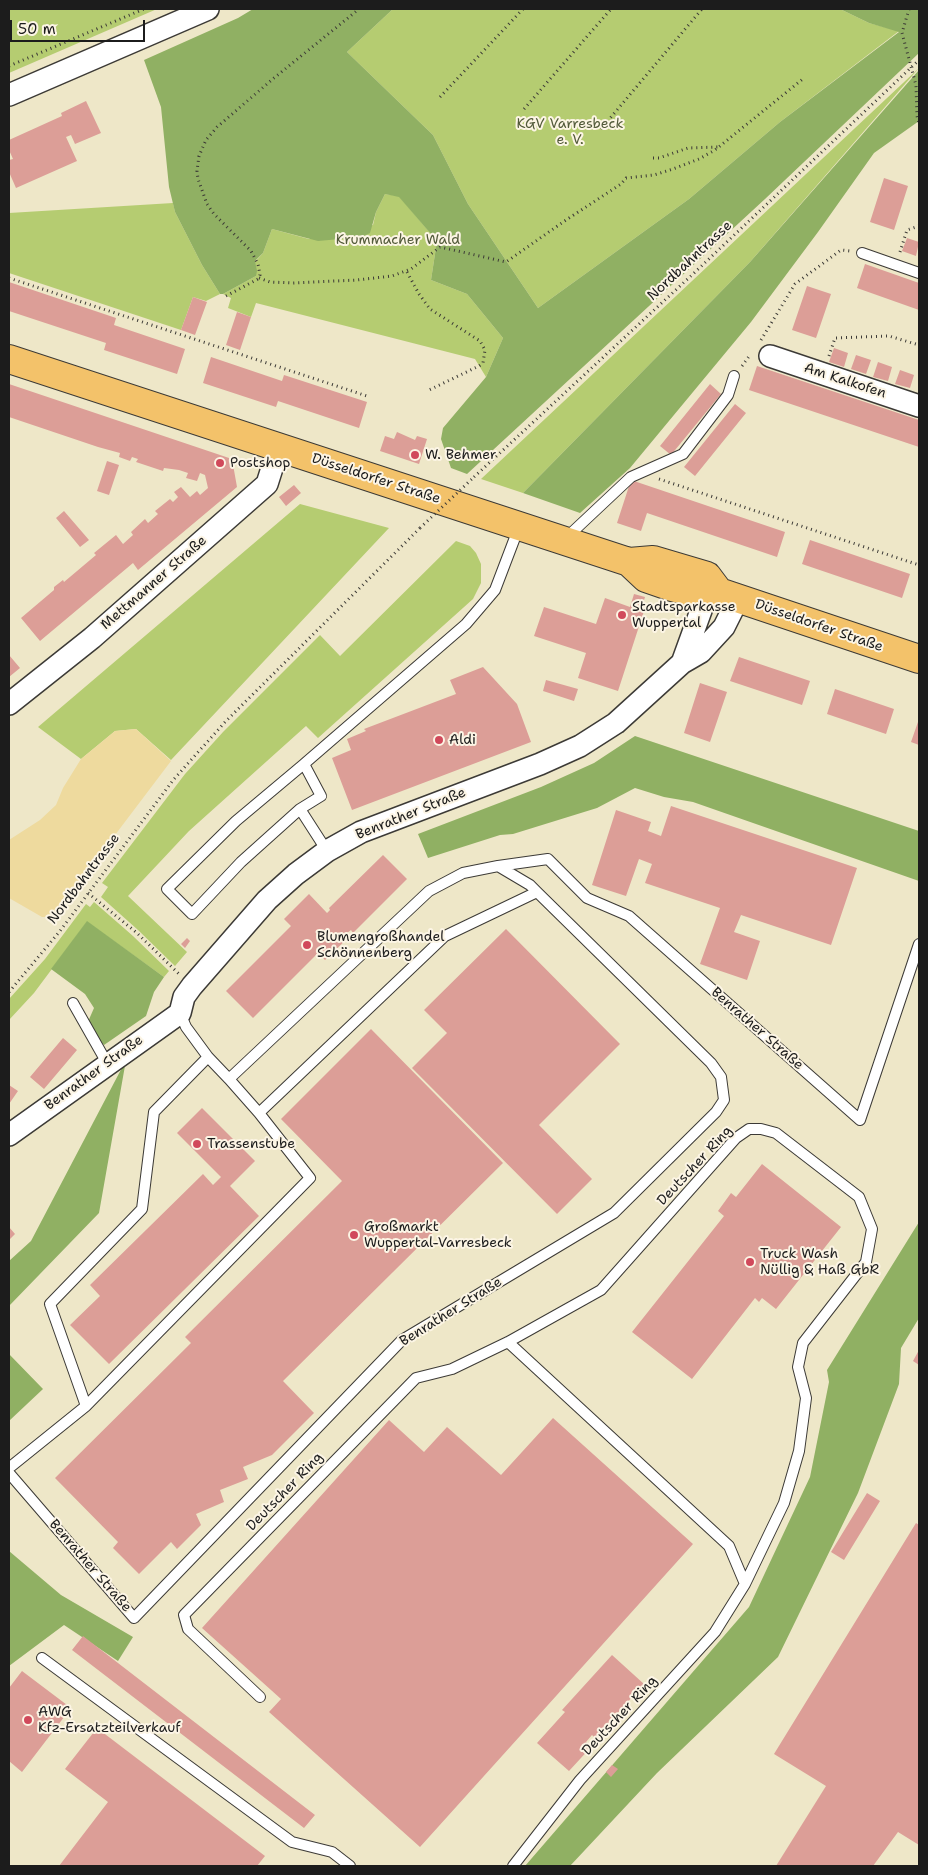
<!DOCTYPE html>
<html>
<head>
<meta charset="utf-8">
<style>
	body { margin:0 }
	#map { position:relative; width:928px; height:1875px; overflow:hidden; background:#eee7c8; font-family:"Shantell Sans",sans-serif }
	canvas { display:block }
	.frame { position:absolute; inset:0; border:10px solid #1c1c1c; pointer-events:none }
	.scale { position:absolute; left:10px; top:20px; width:135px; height:22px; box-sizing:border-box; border:2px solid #1c1c1c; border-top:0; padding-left:6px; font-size:15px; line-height:18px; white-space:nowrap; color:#1c1c1c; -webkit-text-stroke:4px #fcf5e5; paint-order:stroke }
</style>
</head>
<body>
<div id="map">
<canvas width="928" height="1875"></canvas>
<div class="frame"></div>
<div class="scale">50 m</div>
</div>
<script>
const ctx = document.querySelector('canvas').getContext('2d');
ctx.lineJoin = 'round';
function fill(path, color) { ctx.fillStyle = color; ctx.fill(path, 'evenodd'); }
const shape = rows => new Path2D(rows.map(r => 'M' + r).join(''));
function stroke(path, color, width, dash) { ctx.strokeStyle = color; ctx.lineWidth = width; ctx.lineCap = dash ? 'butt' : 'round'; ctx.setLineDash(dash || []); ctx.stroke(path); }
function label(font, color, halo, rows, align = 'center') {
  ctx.font = font + ' "Shantell Sans",sans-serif'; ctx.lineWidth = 4; ctx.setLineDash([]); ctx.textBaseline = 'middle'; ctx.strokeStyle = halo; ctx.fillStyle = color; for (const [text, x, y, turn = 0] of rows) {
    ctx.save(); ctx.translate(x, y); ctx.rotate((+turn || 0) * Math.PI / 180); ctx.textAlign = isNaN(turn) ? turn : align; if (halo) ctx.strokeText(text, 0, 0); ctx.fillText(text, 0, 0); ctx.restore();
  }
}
fill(shape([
	[9,9,157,9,9,73],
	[393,9,840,9,869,23,899,31,780,122,689,199,538,308,468,204,433,135,347,52],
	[919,68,750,262,523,493,481,479],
	[385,194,399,196,437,241,431,280,467,294,503,338,486,377,475,359,256,303,251,317,228,308,231,298,223,294,256,276,255,262,263,253,272,229,309,239,373,225,376,212],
	[173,203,175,212,202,265,220,294,206,301,193,297,181,330,9,273,9,213],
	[300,504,389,528,171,760,136,729,115,731,81,759,38,727],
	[456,541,470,546,476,553,481,564,481,583,473,599,318,738,306,726,189,831,128,896,187,952,175,966,138,930,101,897,108,887,102,883,185,774,223,732,320,635,340,656],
	[94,902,133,936,169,971,164,977,87,922,34,993,9,1020,9,999,45,959,86,904,90,907]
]), '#b5cc71');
fill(shape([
	[253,9,393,9,347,52,433,135,468,204,538,308,689,199,780,122,899,32,869,23,840,9,919,9,919,53,765,199,467,474,451,468,441,439,443,428,486,377,503,338,467,294,431,280,437,241,399,197,385,194,376,212,370,233,362,237,318,241,272,229,263,253,255,261,257,271,256,276,223,294,220,294,202,265,175,212,169,187,161,107,144,60,238,18],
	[919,70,919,121,874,153,818,232,751,322,630,468,580,513,523,493,750,262],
	[635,736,919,831,919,881,693,802,664,797,635,788,597,808,513,834,500,835,428,858,418,834,541,787,594,763],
	[87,921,164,977,154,992,146,1016,104,1045,87,1024,94,1008,85,994,51,969],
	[126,1060,99,1213,9,1306,9,1261,31,1241],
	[919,1222,919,1318,901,1348,899,1384,858,1493,778,1657,657,1773,570,1866,525,1866,749,1607,810,1477,829,1382,827,1370],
	[9,1354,43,1389,9,1421],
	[9,1551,61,1595,133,1637,118,1661,64,1625,9,1666]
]), '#90b063');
fill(shape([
	[136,729,171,761,53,917,42,917,9,898,9,840,40,820,56,805,63,788,81,759,115,731]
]), '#eeda9e');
fill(shape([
	[86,101,101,133,75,144,71,135,66,137,77,161,16,188,9,172,9,160,13,159,9,150,9,140,62,116,61,113],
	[884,178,908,186,894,230,870,222],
	[907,238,919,242,916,256,902,251],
	[865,264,919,283,919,310,857,288],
	[9,282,116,318,114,325,185,349,177,374,104,350,106,343,9,311],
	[807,286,831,294,816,338,792,330],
	[193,297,207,302,195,335,181,330],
	[237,312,251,317,240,350,226,345],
	[834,348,848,353,844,367,829,362],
	[856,355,871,360,866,374,851,369],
	[211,357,282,381,284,375,367,402,359,428,278,401,276,407,203,383],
	[878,362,892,367,888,381,873,377],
	[757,366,919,420,919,447,749,390],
	[900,370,914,375,910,388,895,384],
	[9,384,232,459,237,487,138,570,133,563,40,641,21,618,54,590,54,587,63,580,64,582,96,555,94,553,116,535,123,544,133,535,131,532,145,519,148,523,158,514,155,511,170,499,173,502,178,497,174,492,181,487,190,497,197,491,200,495,208,488,205,475,200,473,197,481,186,478,188,473,179,470,164,468,163,471,136,462,138,459,132,457,130,461,119,457,120,453,98,447,9,417],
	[710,384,721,394,671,455,660,446],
	[735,404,746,413,695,476,684,467],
	[397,432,415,440,417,436,427,439,419,464,380,451,385,436,394,439],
	[107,461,119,465,109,495,97,491],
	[631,480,785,532,777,557,647,513,641,531,617,523],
	[294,485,301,493,286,506,279,497],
	[64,511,89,540,80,547,56,518],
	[810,540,910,574,902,598,802,564],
	[634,594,645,597,641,610,644,611,618,691,578,678,586,653,534,636,544,607,596,624,605,598,630,607],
	[9,655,20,668,9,677],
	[739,657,810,681,802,705,730,681],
	[483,667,517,704,531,742,352,810,332,758,351,750,347,739,366,731,364,729,456,694,450,680],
	[546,680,578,689,574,701,543,691],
	[700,683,727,692,710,742,684,733],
	[835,689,894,709,886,734,827,714],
	[919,719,919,745,911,742],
	[671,806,857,868,831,945,741,915,734,932,760,941,747,980,700,964,720,908,645,883,652,864,639,859,626,896,592,885,616,810,651,822,648,831,661,836],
	[383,855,407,879,353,933,351,930,347,933,350,936,325,960,318,953,253,1018,226,991,291,926,284,919,309,894,327,913,330,910,329,908],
	[506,929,620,1044,539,1125,592,1179,557,1214,412,1068,447,1033,424,1010],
	[187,938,190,941,185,948,181,944],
	[371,1029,503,1163,283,1381,314,1413,272,1455,243,1467,248,1479,220,1490,224,1502,196,1514,201,1525,177,1549,171,1542,139,1574,113,1548,118,1542,55,1478,191,1343,185,1337,342,1181,281,1119],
	[63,1038,77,1050,44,1089,30,1077],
	[9,1085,18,1091,9,1104],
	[202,1108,255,1161,230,1186,259,1216,109,1364,70,1325,100,1296,90,1285,203,1174,213,1185,221,1177,177,1133],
	[762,1164,841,1227,776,1309,762,1298,759,1302,755,1298,692,1379,632,1332,724,1216,718,1211,731,1193,736,1197],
	[9,1227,15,1234,9,1240],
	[919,1350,919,1365,913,1361],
	[553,1418,693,1544,420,1847,269,1712,281,1699,202,1628,389,1420,424,1452,447,1427,501,1475],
	[867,1493,880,1501,844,1560,831,1552],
	[916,1523,919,1525,919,1845,898,1832,873,1866,776,1866,826,1786,774,1754],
	[83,1636,315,1815,304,1828,72,1650],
	[612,1655,644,1684,595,1738,592,1735,586,1742,592,1746,569,1771,537,1743,565,1712,562,1710],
	[22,1671,71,1708,22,1772,9,1761,9,1688],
	[97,1728,265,1856,257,1866,59,1866,108,1802,65,1769],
	[612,1765,618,1769,611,1777,606,1772]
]), '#dc9e97');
const service = shape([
	[862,253,919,273],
	[565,539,631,477,683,454,728,395,734,376],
	[300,809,241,862,192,914,167,889,236,821,304,764],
	[327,851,300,809,321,796,304,764,466,624,495,590,519,527],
	[498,866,548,859,587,898,629,916,860,1120,919,944],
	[73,1003,107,1063],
	[259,1113,445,936,537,892],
	[508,1342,729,1546,745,1584,715,1632,580,1780,513,1866],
	[86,1406,310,1178,259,1113,229,1079],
	[9,1468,86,1406,50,1304,142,1209,154,1112,208,1057],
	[9,1473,134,1618,402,1340,614,1213,716,1112,724,1100,721,1077,711,1063,537,892,530,885,498,866,463,873,429,891,229,1079,208,1057,186,1027,180,1013],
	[42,1658,292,1842,332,1852,350,1866],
	[260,1697,188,1629,184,1615,416,1378,452,1369,508,1342,601,1290,736,1138,749,1129,761,1129,776,1133,859,1197,872,1229,866,1262,803,1343,798,1367,806,1398,799,1451,784,1503,745,1584]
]);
const minor = shape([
	[9,95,208,9],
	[770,356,919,406],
	[707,594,682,663,701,652,724,627,738,599],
	[9,704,92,638,267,484,279,446],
	[9,1135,180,1013,184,997,192,986,267,900,296,874,327,851,361,832,540,764,580,746,616,723,682,663]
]);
const primary = shape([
	[9,359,629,562,653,560,707,576,719,592],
	[629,562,646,578,672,587,698,594,719,592,919,659]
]);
stroke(service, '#3c3a36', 12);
stroke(minor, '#3c3a36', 24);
stroke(primary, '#3c3a36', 30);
stroke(shape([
	[909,9,902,33,916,85,917,116,919,123],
	[9,66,144,9],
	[440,97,523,9],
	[524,109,611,9],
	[601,129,702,9],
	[653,158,659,158,688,148,718,147],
	[900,252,907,230,919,226],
	[407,272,419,294,430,309,480,341,485,350,483,363,479,366,427,391],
	[9,278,367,396],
	[259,278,270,282,293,283,357,280,392,276,411,269,440,247,506,262,566,220,621,184,626,178,654,175,673,169,699,159,715,150,804,78],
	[226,296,258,279,260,275,258,264,251,251,214,214,207,204,198,179,197,171,199,156,206,140,217,127,274,78,359,9],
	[761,340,795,284,841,250,850,251],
	[829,356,835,338,889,336,919,345],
	[742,366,750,355],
	[474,477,693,274,919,60],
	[659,479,919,565],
	[88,893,137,933,179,974],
	[9,992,60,931,174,779,226,721,420,528]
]), '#3c3a36', 3, [1, 4]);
stroke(service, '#fff', 10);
stroke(minor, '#fff', 21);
stroke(primary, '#f3c26a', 28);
stroke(shape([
	[420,528,474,477]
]), '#3c3a36', 3, [1, 4]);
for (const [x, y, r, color] of [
	[415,455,5,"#d1495b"],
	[220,463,5,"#d1495b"],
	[622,615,5,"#d1495b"],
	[439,740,5,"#d1495b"],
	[307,945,5,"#d1495b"],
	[197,1144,5,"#d1495b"],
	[354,1235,5,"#d1495b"],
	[750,1262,5,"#d1495b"],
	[28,1720,5,"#d1495b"]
]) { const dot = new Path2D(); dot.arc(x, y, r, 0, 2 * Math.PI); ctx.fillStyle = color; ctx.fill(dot); stroke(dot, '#fcf5e5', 2); }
label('14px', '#525a3a', '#fcf5e5', [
	["KGV Varresbeck",570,124],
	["e. V.",570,140],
	["Krummacher Wald",398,240]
]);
label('14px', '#1c1c1c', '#fcf5e5', [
	["Nordbahntrasse",690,261,-43],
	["Am Kalkofen",845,381,18],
	["Düsseldorfer Straße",376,479,18],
	["Mettmanner Straße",154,583,-41],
	["Düsseldorfer Straße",819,626,19],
	["Benrather Straße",411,814,-22],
	["Nordbahntrasse",84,879,-53],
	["Benrather Straße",757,1029,41],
	["Benrather Straße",94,1073,-36],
	["Deutscher Ring",695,1166,-47],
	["Benrather Straße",451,1312,-32],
	["Deutscher Ring",285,1492,-46],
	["Benrather Straße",90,1566,49],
	["Deutscher Ring",620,1716,-47]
]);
label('14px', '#1c1c1c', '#fcf5e5', [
	["W. Behmer",425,455],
	["Postshop",230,463],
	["Stadtsparkasse",632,607],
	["Wuppertal",632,623],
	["Aldi",449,740],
	["Blumengroßhandel",317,937],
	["Schönnenberg",317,953],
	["Trassenstube",207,1144],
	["Großmarkt",364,1227],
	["Wuppertal-Varresbeck",364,1243],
	["Truck Wash",760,1254],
	["Nüllig & Haß GbR",760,1270],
	["AWG",38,1712],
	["Kfz-Ersatzteilverkauf",38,1728]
], 'left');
</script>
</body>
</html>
